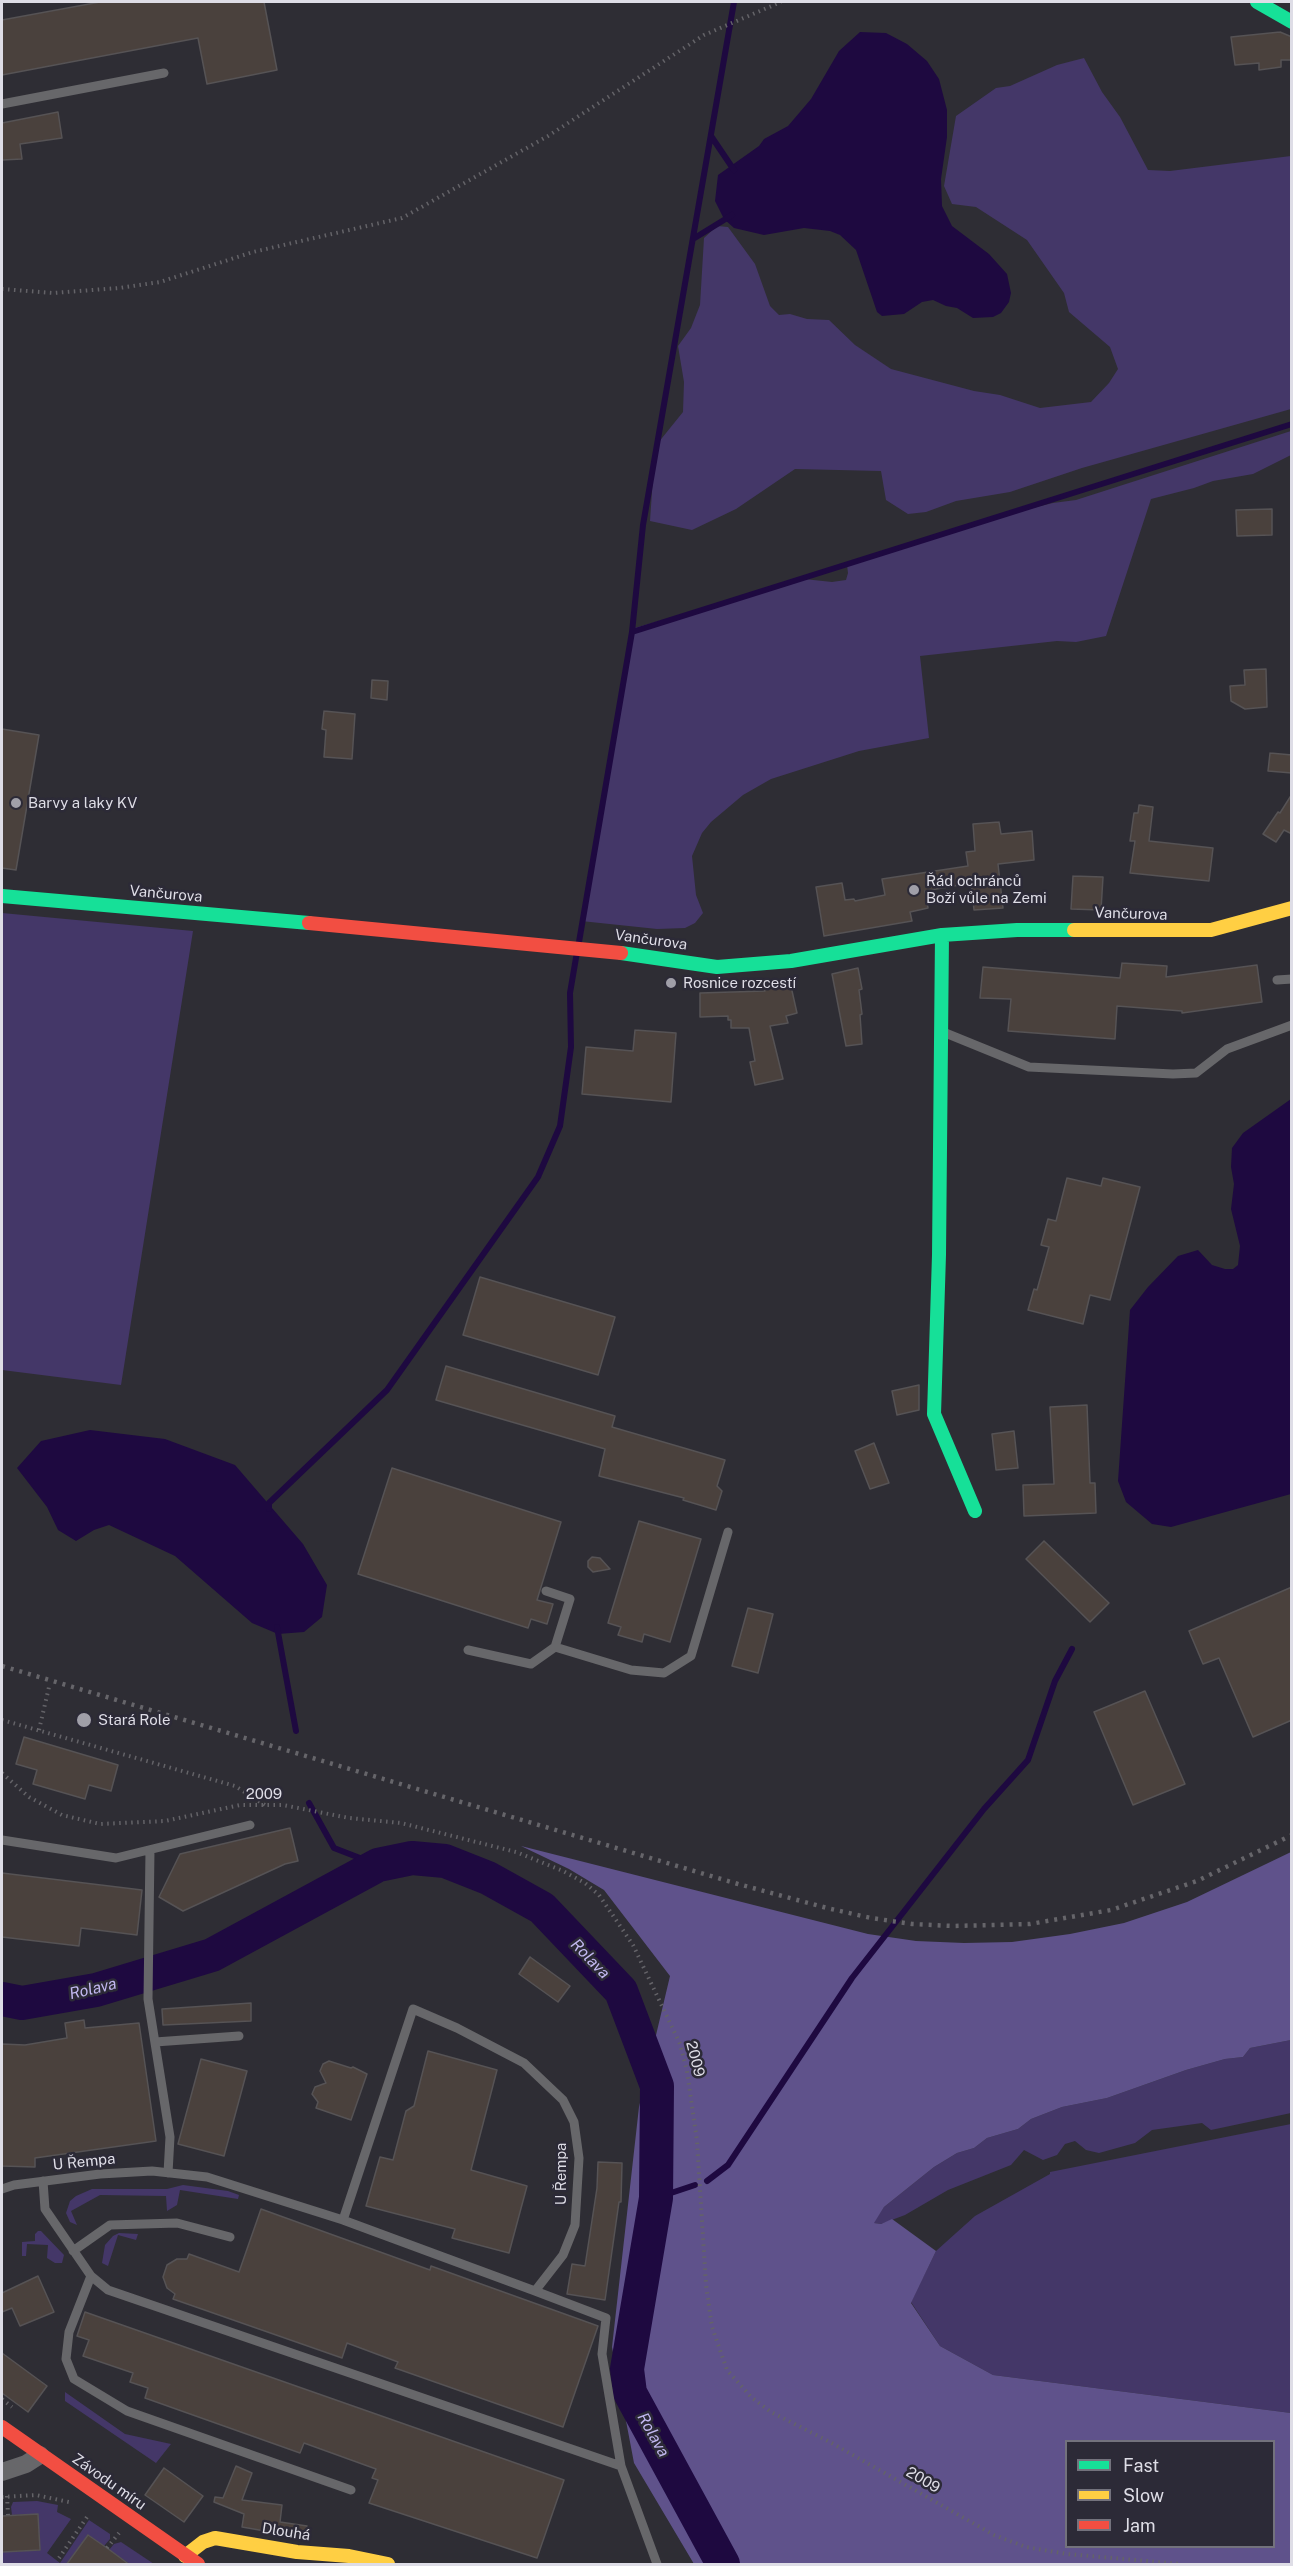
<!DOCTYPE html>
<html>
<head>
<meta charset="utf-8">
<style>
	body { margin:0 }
	#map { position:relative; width:1293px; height:2566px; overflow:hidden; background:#2e2d34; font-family:"Public Sans",sans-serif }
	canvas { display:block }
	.frame { position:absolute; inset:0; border:3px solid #dedde6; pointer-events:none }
	.legend { position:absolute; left:1065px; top:2440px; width:210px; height:108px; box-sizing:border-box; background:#2c2a37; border:2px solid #73727d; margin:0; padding:8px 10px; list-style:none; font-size:18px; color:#dedde6 }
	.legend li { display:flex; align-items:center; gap:12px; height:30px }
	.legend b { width:30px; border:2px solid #73727d }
</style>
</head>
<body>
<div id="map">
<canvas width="1293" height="2566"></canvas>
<div class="frame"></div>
<ul class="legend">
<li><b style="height:8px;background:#16e098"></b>Fast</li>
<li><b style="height:8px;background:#ffcf43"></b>Slow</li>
<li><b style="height:8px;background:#f24e42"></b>Jam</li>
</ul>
</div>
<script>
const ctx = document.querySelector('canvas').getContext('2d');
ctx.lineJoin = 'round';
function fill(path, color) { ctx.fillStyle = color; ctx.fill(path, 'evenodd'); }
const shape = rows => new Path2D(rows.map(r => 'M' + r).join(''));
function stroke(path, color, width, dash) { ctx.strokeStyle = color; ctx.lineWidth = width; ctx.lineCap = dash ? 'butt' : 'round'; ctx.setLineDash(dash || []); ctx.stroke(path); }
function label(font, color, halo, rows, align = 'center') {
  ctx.font = font + ' "Public Sans",sans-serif'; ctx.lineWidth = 5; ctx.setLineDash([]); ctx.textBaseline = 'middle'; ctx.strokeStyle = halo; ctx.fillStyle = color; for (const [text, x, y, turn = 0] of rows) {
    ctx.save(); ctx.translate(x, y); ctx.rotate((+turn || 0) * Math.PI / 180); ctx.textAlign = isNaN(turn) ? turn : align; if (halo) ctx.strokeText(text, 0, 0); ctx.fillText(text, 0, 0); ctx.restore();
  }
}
fill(shape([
	[1084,58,1102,92,1120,117,1148,170,1170,171,1291,156,1291,409,1082,468,1010,492,956,501,926,512,908,514,886,500,881,471,795,469,736,509,692,530,650,521,653,477,658,443,683,412,684,382,678,346,691,328,700,305,704,238,717,226,728,227,755,264,770,306,779,315,790,314,807,319,829,320,855,345,891,369,974,391,1000,395,1040,408,1091,402,1109,383,1118,369,1110,347,1069,312,1064,293,1027,240,976,207,952,204,944,186,956,116,996,88,1010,86,1057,65],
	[1291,431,1291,455,1253,474,1213,481,1194,488,1151,499,1106,636,1076,642,1057,641,920,656,929,738,859,751,771,779,743,795,711,822,702,833,692,856,696,895,703,913,695,923,685,928,657,929,581,921,631,629,804,579,832,582,846,580,848,573,847,565,881,551,1016,512,1053,503,1076,500],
	[2,913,193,931,121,1385,2,1370],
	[1291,2040,1291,2113,1211,2130,1202,2123,1152,2130,1135,2143,1099,2153,1086,2150,1075,2141,1065,2144,1057,2155,1043,2160,1024,2150,1011,2165,948,2190,905,2215,881,2224,873,2223,884,2207,934,2167,957,2153,974,2148,987,2138,1018,2129,1031,2119,1062,2107,1107,2098,1186,2070,1225,2059,1243,2057,1250,2048],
	[1291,2124,1291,2413,993,2375,940,2346,911,2302,936,2251,975,2216,1050,2174,1050,2172],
	[183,2185,228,2191,239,2195,238,2199,180,2190,177,2205,167,2211,166,2196,100,2195,71,2211,77,2225,70,2222,66,2213,70,2201,76,2196,92,2189,167,2189],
	[38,2231,41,2231,64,2255,62,2263,55,2263,47,2258,48,2245,27,2244,26,2256,22,2256,22,2242,35,2241,35,2234],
	[119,2233,138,2234,136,2240,118,2235,108,2266,102,2263,105,2245,113,2236],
	[65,2392,125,2434,171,2444,156,2463,65,2401],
	[37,2501,58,2505,57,2512,71,2519,47,2553,60,2563,89,2520,110,2534,110,2539,104,2546,88,2535,66,2564,2,2564,2,2552,40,2550,38,2514,12,2515,11,2507,13,2502],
	[121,2542,154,2564,130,2564,109,2550,114,2544]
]), '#443768');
fill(shape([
	[521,1846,868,1934,916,1941,964,1943,1012,1942,1070,1934,1124,1923,1187,1902,1291,1852,1291,2040,1250,2048,1243,2057,1225,2059,1186,2070,1107,2098,1062,2107,1031,2119,1018,2129,987,2138,974,2148,957,2153,934,2167,884,2207,874,2223,881,2224,892,2219,936,2251,911,2303,940,2346,993,2375,1291,2413,1291,2564,694,2564,634,2463,612,2347,639,2107,670,1976,604,1890,569,1869],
	[1066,2442,1274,2442,1274,2546,1066,2546]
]), '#5f528b');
fill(shape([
	[860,32,886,33,907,44,927,61,939,79,947,110,947,137,941,179,942,206,952,226,989,254,1007,274,1011,293,1009,302,1001,313,993,317,973,318,957,308,946,306,933,300,922,302,904,314,882,316,877,312,856,250,840,235,830,231,804,228,764,235,734,228,724,219,715,201,718,175,759,146,764,139,788,126,811,99,839,51],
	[1291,1099,1291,1494,1171,1527,1152,1524,1126,1502,1118,1481,1130,1310,1148,1287,1178,1256,1198,1250,1212,1265,1225,1269,1233,1269,1238,1265,1240,1246,1231,1209,1234,1184,1231,1167,1232,1148,1243,1133],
	[90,1430,165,1439,235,1465,303,1544,327,1585,322,1617,304,1632,278,1634,252,1623,175,1556,109,1525,94,1530,76,1541,58,1530,47,1507,17,1468,41,1441]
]), '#1e0940');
stroke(shape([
	[711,136,734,170],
	[693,239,732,215],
	[632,632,1292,424],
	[579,942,632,632,643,525,734,2],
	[269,1509,269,1503,387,1390,538,1177,560,1126,571,1047,570,993,577,952],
	[277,1627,296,1731],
	[309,1803,334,1848,378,1865],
	[707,2181,728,2165,852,1978,984,1809,1028,1760,1055,1681,1072,1649],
	[656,2198,695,2185]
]), '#1e0940', 6);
stroke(shape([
	[2,1999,22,2003,96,1990,212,1955,378,1865,412,1858,445,1861,488,1878,542,1908,621,1991,657,2086,656,2198,627,2369,630,2393,723,2564]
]), '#1e0940', 34);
const building = shape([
	[100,2,264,2,277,70,207,84,198,38,2,75,2,20,100,2],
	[1280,32,1292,37,1292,60,1281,60,1281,67,1259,70,1259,63,1235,65,1231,37,1280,32],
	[58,112,62,138,20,144,22,159,2,160,2,123,58,112],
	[1272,509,1272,535,1237,536,1236,510,1272,509],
	[1266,669,1267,707,1245,709,1231,701,1230,686,1245,685,1244,670,1266,669],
	[372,680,388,681,387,700,371,698,372,680],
	[324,711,355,714,352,759,324,757,326,730,322,729,324,711],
	[2,729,39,735,16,870,2,868,2,729],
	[1270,753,1292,755,1292,773,1268,771,1270,753],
	[1292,794,1292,834,1284,830,1276,842,1263,834,1278,812,1280,813,1292,794],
	[1139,805,1153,807,1149,841,1213,848,1209,881,1130,873,1135,841,1130,841,1134,813,1138,813,1139,805],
	[999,822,1001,834,1032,831,1034,860,998,864,1003,908,974,910,971,883,925,891,928,908,910,912,912,921,824,936,816,887,842,883,845,900,854,899,855,901,885,895,882,879,968,866,966,852,975,851,973,824,999,822],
	[1073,876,1103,877,1101,910,1071,909,1073,876],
	[1122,963,1167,966,1166,977,1257,965,1262,1002,1182,1013,1182,1011,1117,1006,1115,1039,1008,1031,1011,999,980,998,983,967,1120,978,1122,963],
	[858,968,862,989,859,990,862,1014,860,1015,862,1044,846,1046,832,974,858,968],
	[790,982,797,1013,786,1016,788,1023,770,1026,783,1079,755,1085,750,1062,755,1061,749,1028,731,1028,731,1020,728,1020,728,1016,700,1017,700,993,765,991,764,988,790,982],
	[635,1030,676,1033,671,1102,582,1094,586,1047,633,1051,635,1030],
	[1067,1178,1101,1186,1103,1178,1140,1187,1110,1300,1090,1295,1083,1324,1028,1310,1034,1289,1037,1290,1049,1247,1041,1245,1048,1219,1056,1221,1067,1178],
	[480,1277,615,1317,598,1375,463,1335,480,1277],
	[446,1366,615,1416,612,1427,725,1460,717,1486,722,1491,716,1510,683,1500,684,1498,599,1476,605,1449,436,1400,446,1366],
	[919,1385,919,1410,897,1415,892,1391,919,1385],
	[1087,1405,1090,1483,1095,1483,1096,1513,1024,1516,1023,1485,1054,1484,1050,1407,1087,1405],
	[1014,1431,1018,1468,996,1470,992,1434,1014,1431],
	[874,1443,889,1483,870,1489,855,1451,874,1443],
	[392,1468,561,1522,537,1600,553,1604,547,1624,531,1619,528,1628,358,1574,392,1468],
	[639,1521,701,1539,670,1642,644,1634,642,1642,618,1635,621,1627,608,1623,639,1521],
	[1044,1541,1109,1603,1090,1622,1026,1559,1044,1541],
	[592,1557,600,1558,610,1569,593,1572,588,1567,588,1561,592,1557],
	[1292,1587,1292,1720,1253,1737,1219,1658,1203,1664,1189,1631,1292,1587],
	[748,1608,773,1614,758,1673,732,1666,748,1608],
	[1145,1691,1185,1784,1133,1805,1094,1712,1145,1691],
	[24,1737,118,1765,111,1791,89,1785,85,1799,33,1784,37,1770,16,1764,24,1737],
	[290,1828,298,1861,285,1864,183,1911,159,1897,180,1854,290,1828],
	[2,1873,142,1890,137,1935,81,1928,79,1946,2,1937,2,1873],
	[530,1957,570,1986,558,2002,519,1974,530,1957],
	[251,2003,251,2021,163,2025,162,2009,251,2003],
	[84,2020,85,2028,139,2023,156,2141,35,2158,35,2167,2,2166,2,2044,25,2045,67,2038,65,2023,84,2020],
	[428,2051,497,2070,471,2170,527,2186,509,2253,452,2238,455,2229,366,2206,380,2157,393,2160,406,2111,414,2106,428,2051],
	[201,2059,247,2071,224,2156,178,2144,201,2059],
	[329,2061,351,2068,353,2067,367,2074,351,2120,316,2108,318,2102,312,2094,315,2087,326,2083,320,2071,323,2064,329,2061],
	[598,2162,622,2163,621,2202,619,2202,605,2300,567,2294,572,2264,585,2266,597,2188,598,2162],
	[261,2209,430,2270,431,2266,598,2326,563,2427,395,2368,398,2362,347,2343,342,2358,173,2299,175,2294,167,2288,163,2277,167,2265,177,2259,187,2259,189,2254,239,2272,261,2209],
	[38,2276,54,2312,20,2326,12,2308,2,2312,2,2293,38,2276],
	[85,2312,564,2480,537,2558,369,2503,378,2480,372,2478,376,2469,304,2443,300,2453,145,2398,148,2388,130,2382,133,2373,83,2356,89,2340,77,2336,85,2312],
	[2,2353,47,2386,28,2412,2,2393,2,2353],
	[236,2466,252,2473,242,2500,282,2505,280,2522,307,2526,305,2538,242,2527,244,2514,214,2502,215,2497,223,2498,236,2466],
	[164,2468,203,2496,184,2522,145,2495,164,2468],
	[38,2514,40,2550,2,2552,2,2516,38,2514],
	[88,2535,107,2548,130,2565,66,2565,88,2535]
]);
fill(building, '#4a413d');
stroke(building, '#565355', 1.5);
stroke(shape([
	[2,289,53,293,119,288,160,282,253,252,402,218,548,136,704,35,781,2],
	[2,1720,235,1786,265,1805],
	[39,1730,49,1687],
	[2,1773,29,1797,62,1815,100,1824,165,1821,240,1805,283,1805,349,1818,401,1823,516,1852,563,1871,585,1883,599,1895,633,1945,680,2044,687,2071,697,2141,706,2285,712,2327,727,2370,751,2397,771,2412,830,2442,994,2535,1026,2547,1067,2554,1181,2564],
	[2,2399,12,2407],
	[7,2496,8,2515],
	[2,2497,36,2495,69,2502],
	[107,2548,119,2533],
	[59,2558,89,2514]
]), '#646368', 4, [1.5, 4.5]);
stroke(shape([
	[2,104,164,73],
	[1277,980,1292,979],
	[943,1032,1029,1067,1173,1074,1196,1073,1227,1049,1292,1025],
	[546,1591,570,1599,555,1647,631,1670,664,1673,691,1656,728,1532],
	[468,1650,531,1664,555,1647],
	[2,1840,116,1858,250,1825],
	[150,1850,148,1999,170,2137,168,2173],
	[155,2042,239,2036],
	[43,2181,45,2209,91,2276,108,2290,621,2466,657,2564],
	[2,2189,14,2185,100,2174,152,2171,207,2177,343,2220,535,2291,563,2255,575,2225,579,2158,574,2122,563,2100,524,2063,457,2028,413,2009,343,2220],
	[73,2251,110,2225,177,2223,230,2237],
	[91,2276,69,2332,66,2359,74,2379,127,2411,351,2490],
	[535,2291,606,2318,602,2354,621,2466]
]), '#67676a', 9);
stroke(shape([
	[2,2472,26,2464,40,2455]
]), '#67676a', 18);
stroke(shape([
	[1257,2,1292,22],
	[2,896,309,923],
	[942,935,939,1255,934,1414,975,1511],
	[621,953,717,967,791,961,942,935,1017,930,1074,930]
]), '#16e098', 14);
stroke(shape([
	[1074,930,1211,930,1292,908],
	[185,2556,203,2542,215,2538,297,2552,349,2556,388,2564]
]), '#ffcf43', 14);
stroke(shape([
	[309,923,621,953],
	[2,2427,198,2564]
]), '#f24e42', 14);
stroke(shape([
	[2,1666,738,1884,827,1908,871,1918,912,1924,953,1926,1030,1924,1111,1910,1197,1881,1292,1835]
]), '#66656a', 4.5, [3, 6]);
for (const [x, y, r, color] of [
	[16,803,6,"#a09fa8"],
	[914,890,6,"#a09fa8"],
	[671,983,6,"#a09fa8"],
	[84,1720,8,"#a09fa8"]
]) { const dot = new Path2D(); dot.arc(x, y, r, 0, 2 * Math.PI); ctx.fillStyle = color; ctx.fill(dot); stroke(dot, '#2c2a37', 2); }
label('15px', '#dedde6', '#2c2a37', [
	["Barvy a laky KV",28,803],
	["Řád ochránců",926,881],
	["Boží vůle na Zemi",926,898],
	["Rosnice rozcestí",683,983],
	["Stará Role",98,1720]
], 'left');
label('15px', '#dedde6', '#2c2a37', [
	["Vančurova",166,894,5],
	["Vančurova",1131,914,2],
	["Vančurova",651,940,8],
	["2009",264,1794],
	["2009",695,2059,76],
	["U Řempa",84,2162,-6],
	["U Řempa",561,2174,-90],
	["2009",923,2480,30],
	["Závodu míru",109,2482,35],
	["Dlouhá",286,2532,9]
]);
label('italic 16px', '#c2b8f0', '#2c2a37', [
	["Rolava",590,1959,46],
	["Rolava",93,1989,-13],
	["Rolava",653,2435,61]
]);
</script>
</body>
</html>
